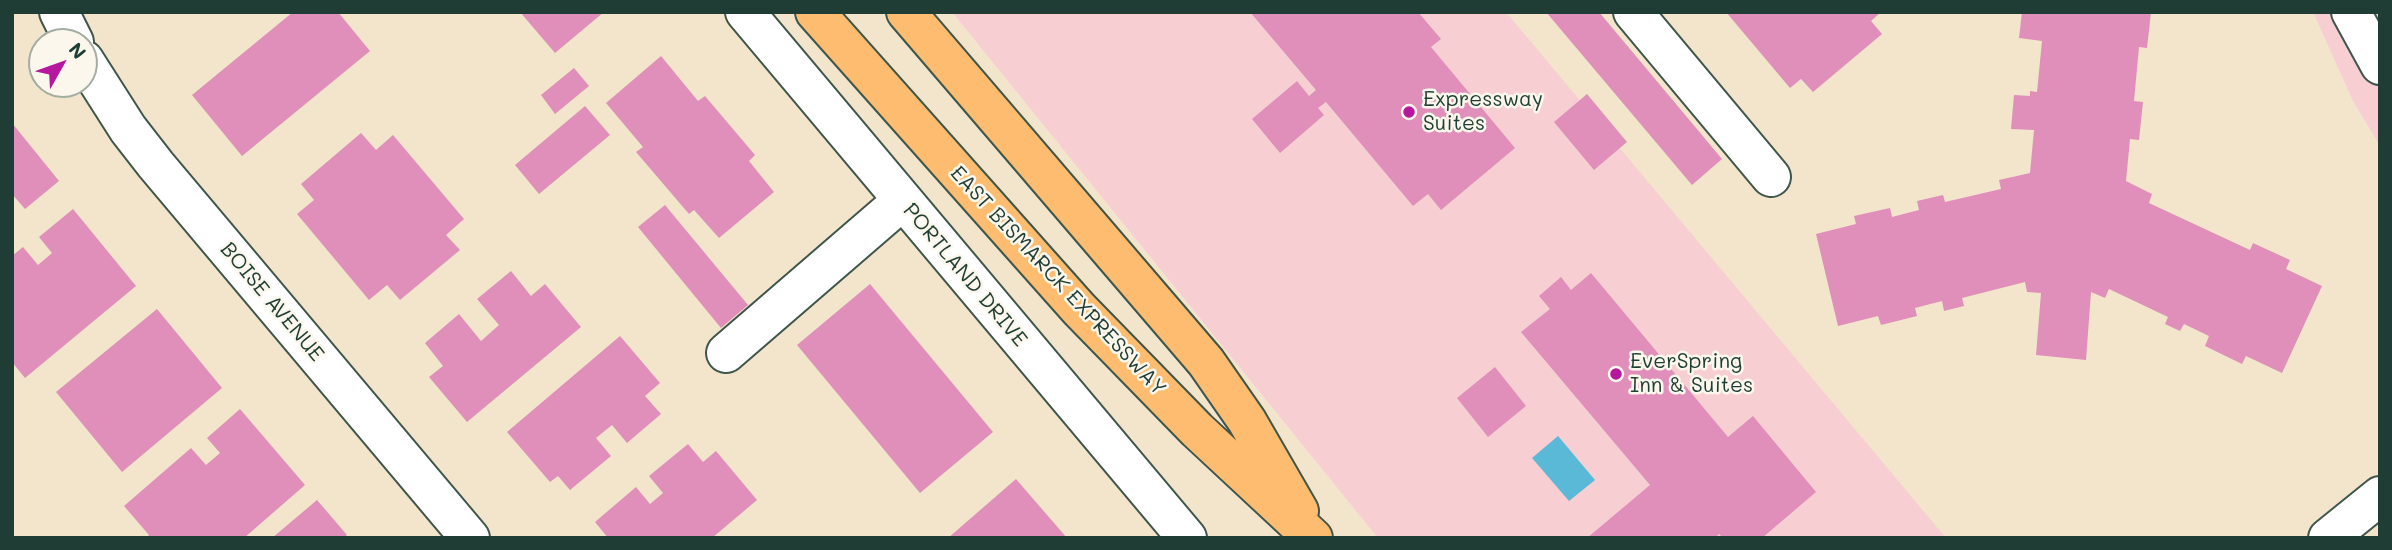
<!DOCTYPE html>
<html>
<head>
<meta charset="utf-8">
<style>
	body { margin:0 }
	#map { position:relative; width:2392px; height:550px; overflow:hidden; background:#f2e5cb; font-family:Mali,sans-serif }
	canvas { display:block }
	.frame { position:absolute; inset:0; border:14px solid #1f3d34; pointer-events:none }
	.north { position:absolute; left:28px; top:28px; width:70px; height:70px; box-sizing:border-box; background:#fbf7ec; border:2px solid #a3ada2; border-radius:50%; rotate:50deg; font-size:19px; font-weight:700; line-height:28px; text-align:center; color:#1f3d34 }
	.north::after { content:''; display:block; margin:auto; width:24px; height:32px; background:#b5179e; clip-path:polygon(50% 0,100% 100%,50% 72%,0 100%) }
</style>
</head>
<body>
<div id="map">
<canvas width="2392" height="550"></canvas>
<div class="frame"></div>
<div class="north">N</div>
</div>
<script>
const ctx = document.querySelector('canvas').getContext('2d');
ctx.lineJoin = 'round';
function fill(path, color) { ctx.fillStyle = color; ctx.fill(path, 'evenodd'); }
const shape = rows => new Path2D(rows.map(r => 'M' + r).join(''));
function stroke(path, color, width, dash) { ctx.strokeStyle = color; ctx.lineWidth = width; ctx.lineCap = dash ? 'butt' : 'round'; ctx.setLineDash(dash || []); ctx.stroke(path); }
function label(font, color, halo, rows, align = 'center') {
  ctx.font = font + ' Mali,sans-serif'; ctx.lineWidth = 5; ctx.setLineDash([]); ctx.textBaseline = 'middle'; ctx.strokeStyle = halo; ctx.fillStyle = color; for (const [text, x, y, turn = 0] of rows) {
    ctx.save(); ctx.translate(x, y); ctx.rotate((+turn || 0) * Math.PI / 180); ctx.textAlign = isNaN(turn) ? turn : align; if (halo) ctx.strokeText(text, 0, 0); ctx.fillText(text, 0, 0); ctx.restore();
  }
}
fill(shape([
	[952,12,1506,12,1946,538,1378,538],
	[2313,12,2380,12,2380,146,2353,101]
]), '#f7cfd3');
fill(shape([
	[1558,436,1595,480,1569,501,1532,458]
]), '#59b9d7');
fill(shape([
	[293,12,338,12,370,51,242,156,192,95],
	[520,12,604,12,555,53],
	[1250,12,1418,12,1441,39,1431,47,1515,148,1441,210,1428,194,1413,206,1326,102,1318,108,1324,115,1280,153,1252,119,1297,81,1309,96,1316,90],
	[1546,12,1599,12,1722,159,1692,185],
	[1726,12,1881,12,1871,21,1882,34,1813,92,1801,79,1790,88],
	[2022,12,2151,12,2147,48,2139,47,2134,101,2143,102,2139,140,2130,139,2126,181,2152,194,2149,203,2250,250,2253,243,2290,260,2286,269,2322,286,2282,373,2246,356,2242,364,2205,346,2209,336,2184,324,2180,331,2165,324,2168,317,2109,289,2105,298,2091,292,2086,360,2036,355,2041,293,2027,292,2025,282,1962,298,1964,306,1944,311,1942,301,1915,308,1917,316,1881,325,1878,316,1838,326,1816,234,1856,224,1854,216,1890,208,1892,217,1919,210,1917,201,1943,195,1945,202,2001,189,1999,180,2030,173,2034,130,2011,129,2014,95,2030,96,2030,91,2037,92,2042,41,2019,38],
	[661,56,698,101,705,96,755,155,749,161,774,192,719,238,694,210,689,214,636,152,643,147,606,103],
	[574,68,589,86,555,114,541,95],
	[1587,94,1627,142,1594,170,1554,122],
	[585,106,610,135,539,194,515,165],
	[12,123,59,181,25,209,12,194],
	[361,133,376,150,393,135,464,219,446,235,460,250,400,300,387,285,369,300,297,214,314,200,301,184],
	[665,205,748,305,721,328,638,227],
	[73,209,136,286,25,378,12,362,12,256,23,247,38,265,52,253,39,237],
	[511,271,531,296,545,284,581,327,467,422,429,377,443,366,425,343,459,314,481,341,499,325,477,299],
	[1591,273,1728,437,1753,416,1816,492,1762,538,1723,538,1719,534,1715,538,1587,538,1650,485,1521,332,1550,309,1539,296,1561,277,1571,290],
	[870,284,993,432,920,493,797,345],
	[157,309,222,388,122,472,56,392],
	[620,336,660,383,645,396,661,414,627,443,612,425,596,438,611,456,570,490,558,476,550,482,507,432],
	[1495,367,1526,406,1488,437,1457,398],
	[240,409,305,485,244,538,146,538,149,535,124,506,191,448,206,465,220,453,207,438],
	[688,444,703,462,716,451,757,500,712,538,608,538,595,522,636,487,650,504,663,493,649,476],
	[1016,479,1067,538,948,538],
	[317,500,347,535,343,538,272,538]
]), '#df8fb9');
const minor = shape([
	[59,12,74,42],
	[745,12,1187,538],
	[1633,12,1771,177],
	[2351,12,2380,65],
	[84,60,128,129,156,165,470,538],
	[726,353,902,201],
	[2328,538,2380,496]
]);
const major = shape([
	[815,12,1079,309,1197,430,1313,538],
	[906,12,1206,362,1247,421,1299,511]
]);
stroke(minor, '#3f564b', 42);
stroke(major, '#3f564b', 42);
stroke(minor, '#fff', 38);
stroke(major, '#fdbc6f', 38);
for (const [x, y, r, color] of [
	[1409,112,7,"#b5179e"],
	[1616,374,7,"#b5179e"]
]) { const dot = new Path2D(); dot.arc(x, y, r, 0, 2 * Math.PI); ctx.fillStyle = color; ctx.fill(dot); stroke(dot, '#fbf7ec', 2.5); }
label('21px', '#1f3d34', '#fbf7ec', [
	["Expressway",1423,100],
	["Suites",1423,124],
	["EverSpring",1630,362],
	["Inn & Suites",1630,386]
], 'left');
label('21px', '#1f3d34', '#fbf7ec', [
	["PORTLAND DRIVE",965,275,50],
	["EAST BISMARCK EXPRESSWAY",1058,281,47],
	["BOISE AVENUE",272,302,50]
]);
</script>
</body>
</html>
